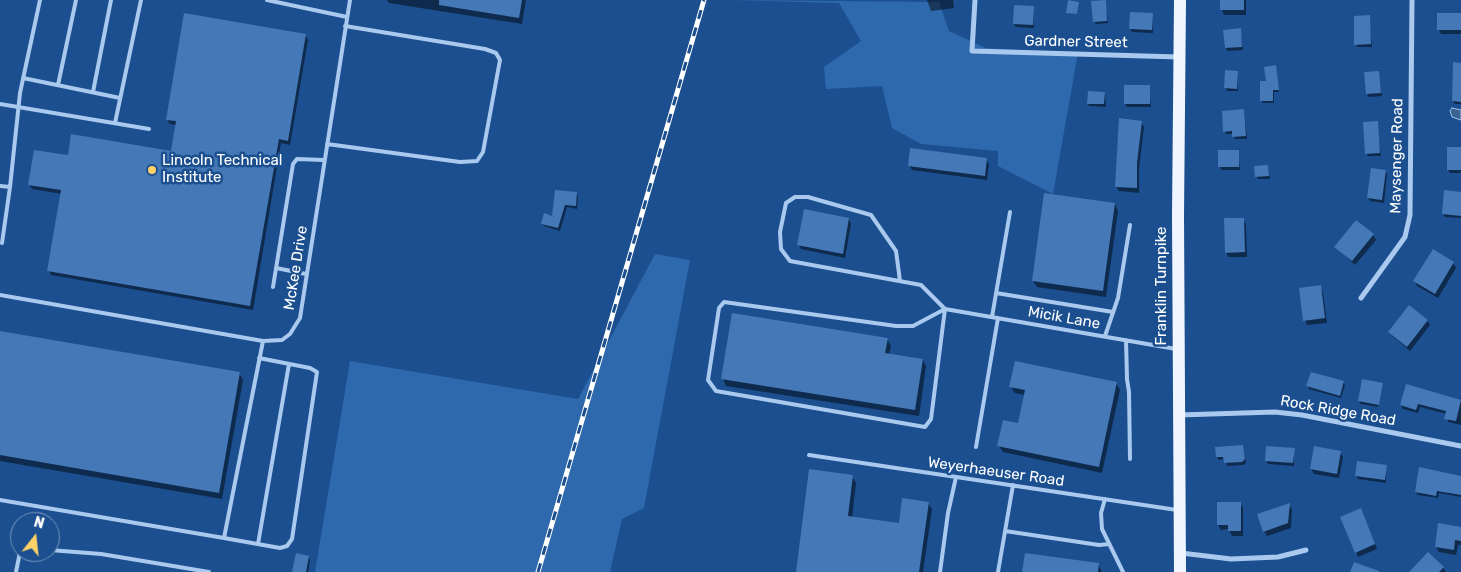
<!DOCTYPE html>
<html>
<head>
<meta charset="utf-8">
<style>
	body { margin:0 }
	#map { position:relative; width:1461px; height:572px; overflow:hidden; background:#1b4f8f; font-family:Rubik,sans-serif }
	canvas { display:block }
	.north { position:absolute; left:10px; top:512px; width:50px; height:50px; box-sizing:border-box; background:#1b4f8f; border:1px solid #7695bc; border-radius:50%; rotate:16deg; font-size:14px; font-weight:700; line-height:20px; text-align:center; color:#fff }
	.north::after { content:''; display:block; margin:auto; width:18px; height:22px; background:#ffd166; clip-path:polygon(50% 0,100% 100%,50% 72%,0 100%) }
</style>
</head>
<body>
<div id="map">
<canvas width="1461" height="572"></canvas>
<div class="north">N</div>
</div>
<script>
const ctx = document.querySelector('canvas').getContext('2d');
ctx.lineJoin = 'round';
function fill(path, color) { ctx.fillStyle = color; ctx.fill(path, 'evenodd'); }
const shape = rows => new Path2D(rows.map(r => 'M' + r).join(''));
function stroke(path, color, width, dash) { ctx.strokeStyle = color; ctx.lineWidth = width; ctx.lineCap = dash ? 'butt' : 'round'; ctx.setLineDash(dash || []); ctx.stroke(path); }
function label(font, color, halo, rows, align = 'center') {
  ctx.font = font + ' Rubik,sans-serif'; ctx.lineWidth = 5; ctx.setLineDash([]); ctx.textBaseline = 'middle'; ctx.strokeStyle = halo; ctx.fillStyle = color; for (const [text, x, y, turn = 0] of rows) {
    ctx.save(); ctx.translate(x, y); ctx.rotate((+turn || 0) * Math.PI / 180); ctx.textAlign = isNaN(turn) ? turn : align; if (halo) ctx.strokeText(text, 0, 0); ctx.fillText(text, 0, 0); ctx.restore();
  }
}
fill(shape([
	[728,0,939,2,949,31,986,48,1078,53,1053,194,998,166,998,151,921,144,892,128,882,86,826,89,824,67,861,41,839,3],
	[655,254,690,260,644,508,622,519,610,572,315,572,350,361,578,399]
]), '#2e69ad');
const water = shape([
	[1452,108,1461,110,1461,120,1452,117,1450,111,1452,108]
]);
fill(water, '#3c6290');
stroke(water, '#9cc4f0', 1);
fill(shape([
	[387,0,526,0,522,24,389,3],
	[927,0,953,0,954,8,931,11],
	[1222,0,1246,0,1246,15,1224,15,1222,10],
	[1105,2,1108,23,1096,24,1094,21],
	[1033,8,1034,28,1016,27,1014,24],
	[1461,14,1461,34,1441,34,1439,30],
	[1152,15,1153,33,1132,32,1130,29],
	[1369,17,1372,47,1357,47,1356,44],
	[1240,30,1243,50,1227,51,1226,48],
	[305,35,308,40,290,145,281,143,253,310,51,275,49,271,62,194,32,189,29,184,69,157,172,153,176,125,170,124,167,120],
	[1275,67,1279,92,1274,92,1274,103,1263,103,1261,100,1267,83],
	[1237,72,1238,91,1227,91,1226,88],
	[1378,72,1382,96,1369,97,1367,94],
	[1461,78,1461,104,1455,104,1453,101],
	[1149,87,1151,107,1127,107,1125,104],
	[1105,93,1106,107,1089,106,1088,104],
	[1244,111,1247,139,1235,139,1233,134,1226,134,1225,131],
	[1141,122,1144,127,1139,169,1139,193,1119,191,1116,187],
	[1377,123,1381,156,1368,156,1366,153],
	[1461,148,1461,173,1450,173,1448,170],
	[1219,151,1238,151,1240,170,1221,170],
	[986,159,989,164,987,180,912,170,909,165],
	[1268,167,1270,179,1258,179,1256,176],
	[1385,171,1387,174,1384,203,1370,201,1368,198],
	[556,191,576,193,578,196,577,209,567,207,560,231,544,226,542,223,553,217],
	[1461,193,1461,218,1445,217,1443,214],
	[1115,204,1118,211,1106,297,1037,287,1033,281],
	[849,219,851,224,845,258,801,249,799,244],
	[1243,219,1246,224,1247,257,1229,257,1226,253],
	[1373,235,1376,240,1355,265,1336,247],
	[1453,263,1456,268,1438,298,1417,286,1415,281],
	[1320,287,1323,292,1327,323,1307,325,1305,320],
	[1427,320,1430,325,1410,351,1389,333],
	[0,332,239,373,243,380,222,499,0,461],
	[887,339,891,346,889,354,923,360,926,366,919,416,726,386,723,379],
	[1343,382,1345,385,1341,398,1309,389,1308,386],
	[1116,383,1120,390,1102,473,1003,452,999,446,1019,424,1025,395,1015,393,1011,387],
	[1383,384,1378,407,1361,404,1359,401],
	[1406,386,1461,401,1461,425,1448,422,1447,414,1420,407,1418,413,1403,409,1401,405],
	[1243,446,1246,463,1243,465,1227,466,1225,459,1219,460,1217,457],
	[1294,449,1294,466,1268,464,1266,461],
	[1340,452,1343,457,1339,478,1314,474,1311,469],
	[1386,466,1386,483,1358,479,1356,476],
	[852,476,856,483,852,518,900,525,928,503,932,509,923,572,797,572],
	[1461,477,1461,497,1439,493,1438,498,1418,495,1416,492],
	[1241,504,1243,508,1243,536,1232,536,1229,529,1221,530,1218,525],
	[1289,505,1292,509,1291,528,1267,536,1264,531],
	[1363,515,1377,549,1358,557,1356,552],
	[1461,528,1461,545,1458,545,1456,555,1439,552,1436,547],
	[308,557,310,560,308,572,294,572],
	[1098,565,1102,572,1024,572],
	[1443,568,1446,572,1411,572]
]), '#0007');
fill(shape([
	[439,0,522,0,519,18,439,5],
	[1068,0,1079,2,1077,14,1066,13],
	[1106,0,1107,21,1093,22,1091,1],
	[1220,0,1244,0,1244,10,1220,10],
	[1014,5,1034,6,1033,25,1013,24],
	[1130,12,1153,13,1152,30,1129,29],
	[184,13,306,34,288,141,279,139,250,306,47,271,61,190,28,185,34,150,68,155,71,134,171,151,176,121,166,120],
	[1437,13,1461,13,1461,30,1437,30],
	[1370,15,1371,44,1354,45,1354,16],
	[1241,28,1242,47,1225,48,1223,30],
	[1453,62,1461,63,1461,102,1452,101],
	[1276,65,1279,90,1273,90,1273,101,1260,101,1260,81,1266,81,1264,67],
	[1225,70,1238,71,1237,89,1224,88],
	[1379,71,1381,93,1366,94,1364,72],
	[1124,85,1150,85,1150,104,1124,104],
	[1088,91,1105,92,1104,104,1087,104],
	[1244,109,1246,136,1232,137,1232,131,1223,132,1222,111],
	[1119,118,1142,121,1137,163,1137,188,1115,187],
	[1378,121,1380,153,1365,154,1363,122],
	[1447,147,1461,147,1461,170,1447,170],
	[910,148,987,158,985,176,908,166],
	[1218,150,1239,150,1239,167,1218,167],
	[1268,165,1269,176,1255,177,1254,166],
	[1371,168,1386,170,1382,200,1367,198],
	[555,190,577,192,576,206,565,205,558,228,541,224,544,213,552,216],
	[1444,190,1461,192,1461,216,1442,214],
	[1044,193,1115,203,1103,291,1032,281],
	[804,209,849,218,843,254,797,245],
	[1224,218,1244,218,1245,252,1225,253],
	[1356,220,1374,234,1352,261,1334,247],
	[1433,249,1454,262,1435,294,1413,281],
	[1321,285,1325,318,1303,321,1299,288],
	[1409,305,1428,320,1407,347,1388,332],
	[732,313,888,338,885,353,923,359,915,410,721,379],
	[0,331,240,372,219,493,0,455],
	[1015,361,1117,382,1099,467,997,446,1003,420,1018,423,1025,390,1009,387],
	[1311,372,1344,381,1340,396,1306,386],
	[1362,379,1383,383,1379,405,1358,401],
	[1406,384,1461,400,1456,421,1444,419,1446,411,1418,404,1416,410,1400,405],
	[1243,445,1245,459,1242,462,1224,463,1223,457,1216,457,1215,447],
	[1266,446,1295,448,1293,463,1265,461],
	[1314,446,1341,451,1337,474,1310,469],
	[1357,461,1387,465,1385,480,1355,476],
	[1419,467,1461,476,1461,495,1437,491,1436,496,1415,492],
	[809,469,853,475,848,516,899,523,902,498,929,502,919,572,796,572],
	[1217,502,1241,502,1241,531,1228,531,1228,525,1217,525],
	[1290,503,1288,523,1263,532,1257,514],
	[1361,508,1375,544,1355,553,1340,517],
	[1438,523,1461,527,1461,541,1455,540,1454,550,1435,547],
	[1428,552,1444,567,1439,572,1409,572],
	[296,553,309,556,306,572,292,572],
	[1025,553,1099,563,1098,572,1022,572],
	[1354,562,1379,571,1379,572,1350,572]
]), '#4478b7');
stroke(shape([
	[267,0,347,17],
	[23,78,120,98],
	[58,85,76,0],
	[93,92,111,0],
	[0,104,149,129],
	[115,123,141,0],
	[327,144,460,162,477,161,483,152,500,60,496,53,485,49,345,26],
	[0,186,10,187,20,93,40,0],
	[2,243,10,187],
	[276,268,306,274],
	[900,281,896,251,871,215,808,197,795,197,786,203,780,232,781,249,790,261,921,285,945,309],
	[273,287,293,164,297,159,324,160],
	[996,293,1113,312],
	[0,295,263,341,282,340,290,334,300,318,350,0],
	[724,302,896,326,913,326,945,309,931,419,925,427,716,391,708,380,719,308,724,302],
	[945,309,1176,349],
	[992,317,1010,212],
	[1105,336,1118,298,1130,225],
	[1126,340,1127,379,1129,392,1130,459],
	[976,447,998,318],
	[809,455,1177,510],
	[1105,499,1101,513,1102,529,1123,572],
	[0,500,224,538,263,341],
	[1005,531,1099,545,1109,544],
	[224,538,280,548,287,546,292,539,317,372,310,368,259,358],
	[258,544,289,364],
	[50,550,101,554,209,572],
	[16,572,20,552],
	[940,572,948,513,956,477],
	[998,572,1013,485]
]), '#a9c9ee', 4);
stroke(shape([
	[975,0,972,51,1179,57],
	[1361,298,1405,237,1410,215,1412,0],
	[1179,415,1275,412,1302,415,1461,446],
	[1181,553,1231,559,1278,557,1306,550]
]), '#a9c9ee', 5);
stroke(shape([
	[1180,572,1178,216,1180,0]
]), '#f0f6ff', 12);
const rail = shape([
	[538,572,704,0]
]);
stroke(rail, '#fff', 5);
stroke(rail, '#1b4f8f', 3, [9]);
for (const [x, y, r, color] of [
	[152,170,5,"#ffd166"]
]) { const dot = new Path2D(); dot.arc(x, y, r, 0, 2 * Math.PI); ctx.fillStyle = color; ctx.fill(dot); stroke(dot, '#1b4f8f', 2); }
label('15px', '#fff', '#1b4f8f', [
	["Gardner Street",1076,42,1],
	["Maysenger Road",1397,156,-89],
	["McKee Drive",296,268,-81],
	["Franklin Turnpike",1162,286,-90],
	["Micik Lane",1064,318,10],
	["Rock Ridge Road",1338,411,10],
	["Weyerhaeuser Road",996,472,8]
]);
label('15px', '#fff', '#1b4f8f', [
	["Lincoln Technical",162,161],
	["Institute",162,178]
], 'left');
</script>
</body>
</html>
